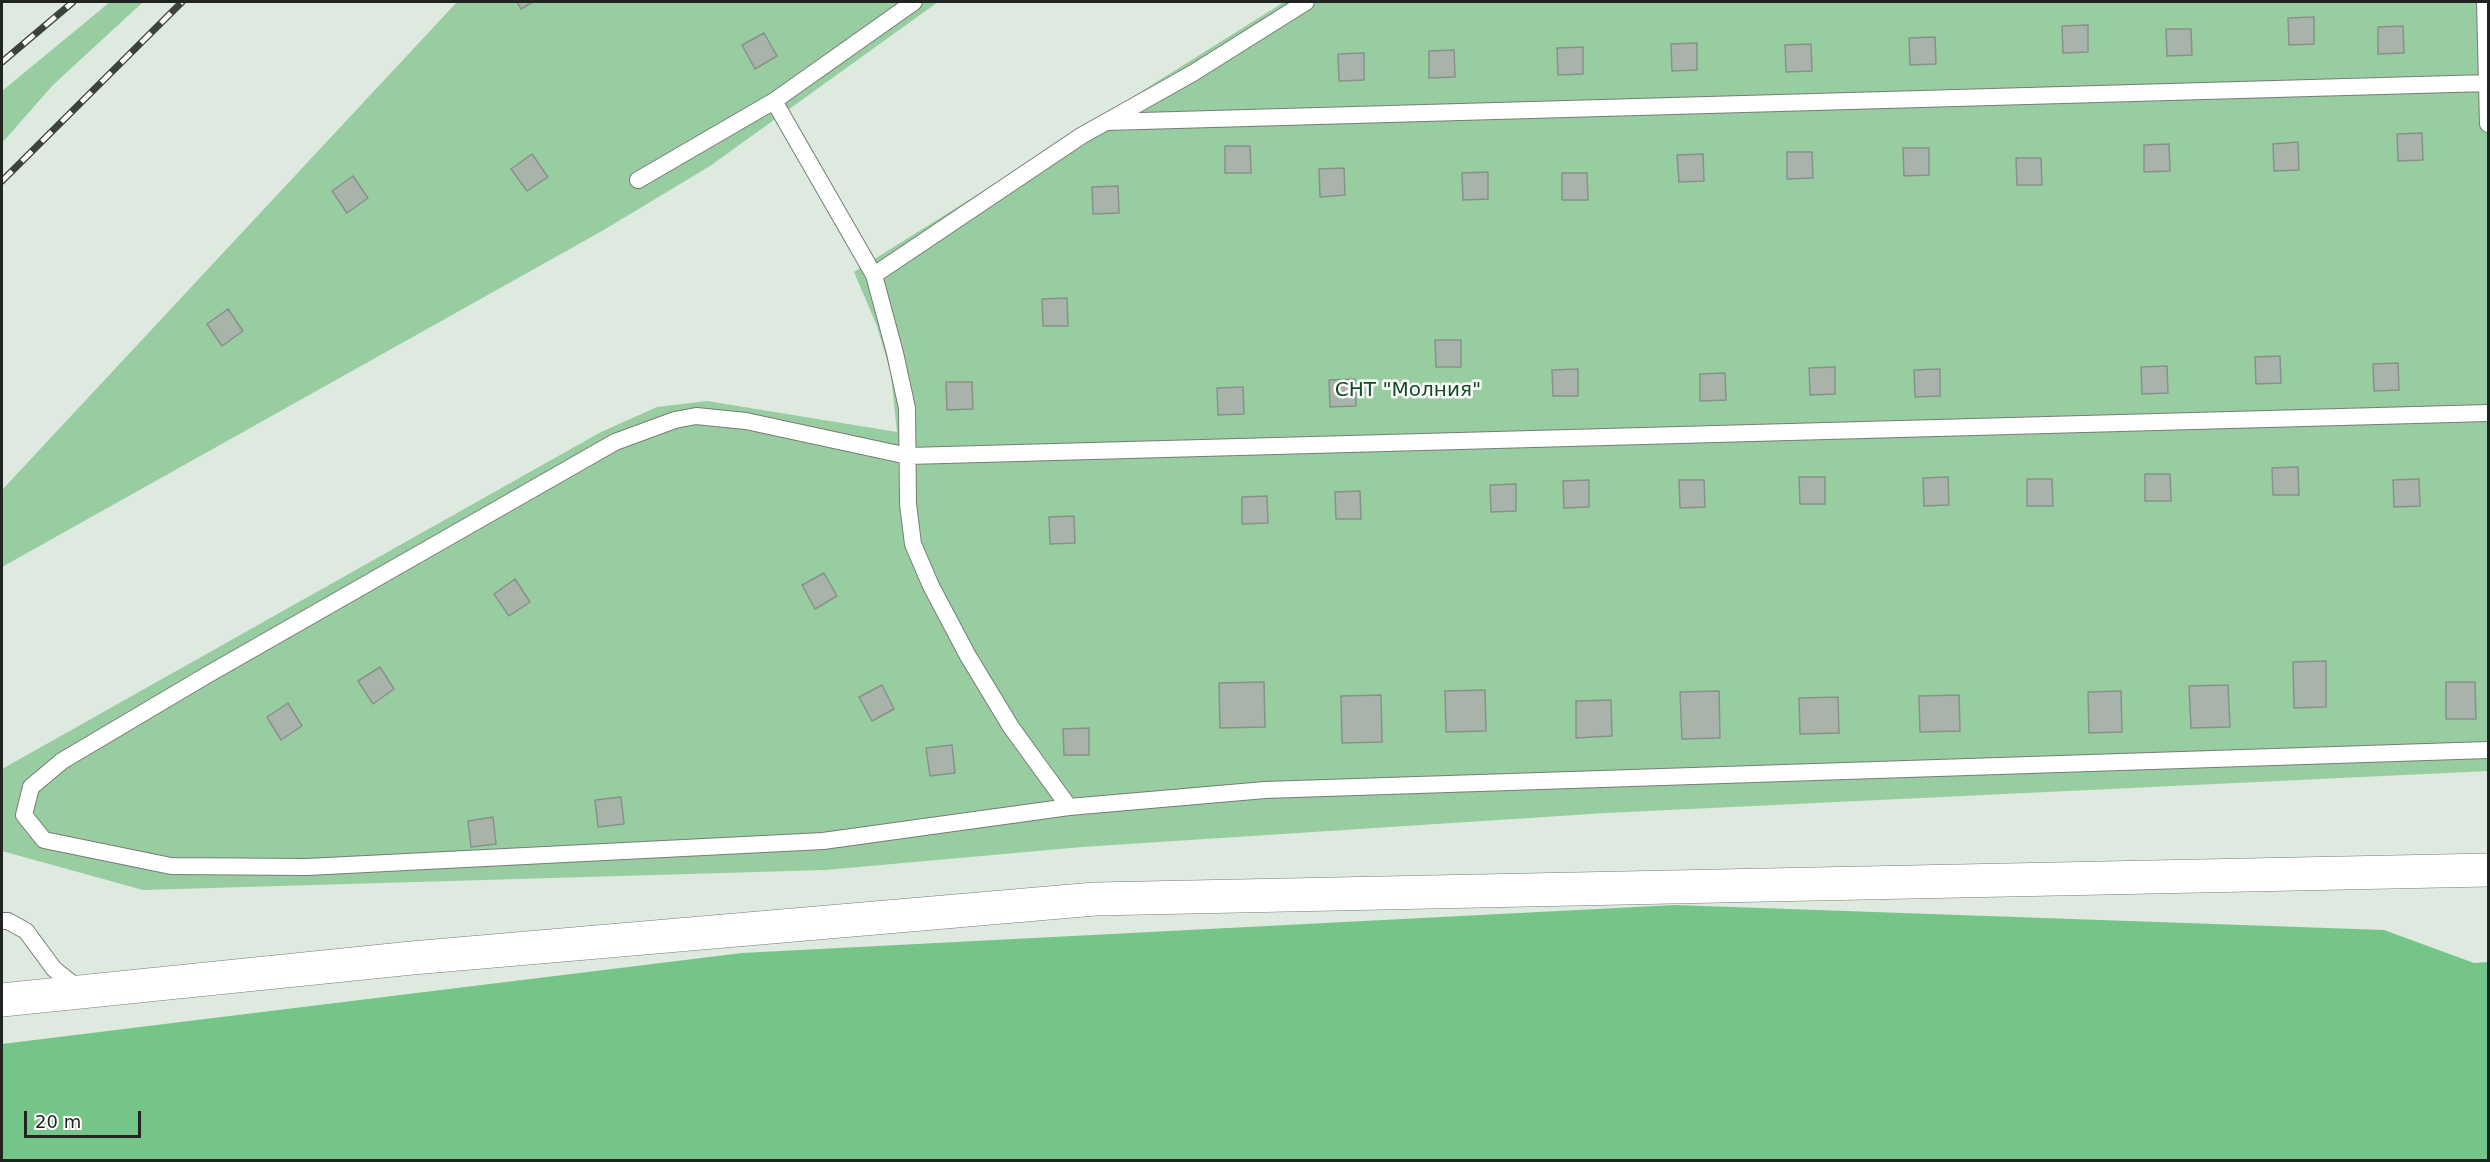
<!DOCTYPE html>
<html>
<head>
<meta charset="utf-8">
<style>
	body { margin:0 }
	#map { position:relative; width:2490px; height:1162px; overflow:hidden; background:#dee9df; font-family:"DejaVu Sans",sans-serif }
	canvas { display:block }
	.frame { position:absolute; inset:0; border:3px solid #202521; pointer-events:none }
	.scale { position:absolute; left:24px; top:1111px; width:117px; height:27px; box-sizing:border-box; border:3px solid #202521; border-top:0; padding-left:8px; font-size:18px; line-height:21px; white-space:nowrap; color:#202521; -webkit-text-stroke:4px #fff; paint-order:stroke }
</style>
</head>
<body>
<div id="map">
<canvas width="2490" height="1162"></canvas>
<div class="frame"></div>
<div class="scale">20 m</div>
</div>
<script>
const ctx = document.querySelector('canvas').getContext('2d');
ctx.lineJoin = 'round';
function fill(path, color) { ctx.fillStyle = color; ctx.fill(path, 'evenodd'); }
const shape = rows => new Path2D(rows.map(r => 'M' + r).join(''));
function stroke(path, color, width, dash) { ctx.strokeStyle = color; ctx.lineWidth = width; ctx.lineCap = dash ? 'butt' : 'round'; ctx.setLineDash(dash || []); ctx.stroke(path); }
function label(font, color, halo, rows, align = 'center') {
  ctx.font = font + ' "DejaVu Sans",sans-serif'; ctx.lineWidth = 5; ctx.setLineDash([]); ctx.textBaseline = 'middle'; ctx.strokeStyle = halo; ctx.fillStyle = color; for (const [text, x, y, turn = 0] of rows) {
    ctx.save(); ctx.translate(x, y); ctx.rotate((+turn || 0) * Math.PI / 180); ctx.textAlign = isNaN(turn) ? turn : align; if (halo) ctx.strokeText(text, 0, 0); ctx.fillText(text, 0, 0); ctx.restore();
  }
}
fill(shape([
	[110,2,143,2,53,85,2,143,2,91],
	[457,2,938,2,710,166,602,231,2,567,2,490],
	[1284,2,2488,2,2488,771,1606,813,1082,847,825,870,143,890,2,851,2,769,601,432,657,407,707,401,897,432,891,374,877,326,854,272]
]), '#98cda2');
fill(shape([
	[1675,905,2384,930,2474,963,2488,962,2488,1160,2,1160,2,1044,742,953]
]), '#75c588');
const building = shape([
	[517,2,533,2,521,9,517,2],
	[2314,17,2314,44,2289,45,2288,18,2314,17],
	[2088,25,2088,52,2063,53,2062,26,2088,25],
	[2403,26,2404,53,2378,54,2378,27,2403,26],
	[2166,29,2191,29,2192,55,2167,56,2166,29],
	[764,33,777,56,755,69,742,45,764,33],
	[1935,37,1936,64,1910,65,1909,38,1935,37],
	[1697,43,1697,70,1672,71,1671,44,1697,43],
	[1811,44,1812,71,1786,72,1785,45,1811,44],
	[1583,47,1583,74,1558,75,1557,48,1583,47],
	[1454,50,1455,77,1429,78,1429,51,1454,50],
	[1364,53,1364,80,1339,81,1338,54,1364,53],
	[2422,133,2423,160,2398,161,2397,134,2422,133],
	[2298,142,2299,170,2274,171,2273,144,2298,142],
	[2169,144,2170,171,2144,172,2144,145,2169,144],
	[1225,146,1250,146,1251,173,1225,173,1225,146],
	[1903,148,1929,148,1929,175,1904,176,1903,148],
	[1787,152,1812,152,1813,178,1787,179,1787,152],
	[532,154,548,177,527,191,511,169,532,154],
	[1703,154,1704,181,1679,182,1677,155,1703,154],
	[2016,158,2041,158,2042,185,2017,185,2016,158],
	[1344,168,1345,195,1320,197,1319,169,1344,168],
	[1488,172,1488,199,1463,200,1462,173,1488,172],
	[1562,173,1587,173,1588,200,1562,200,1562,173],
	[353,176,368,198,347,213,332,191,353,176],
	[1118,186,1119,213,1093,214,1092,187,1118,186],
	[1067,298,1068,326,1043,326,1042,299,1067,298],
	[228,309,243,331,222,346,207,324,228,309],
	[1435,340,1461,340,1461,367,1436,367,1435,340],
	[2280,356,2281,383,2256,384,2255,357,2280,356],
	[2398,363,2399,390,2374,391,2373,364,2398,363],
	[2167,366,2168,393,2142,394,2141,367,2167,366],
	[1835,367,1835,394,1810,395,1809,368,1835,367],
	[1578,369,1578,396,1553,396,1552,370,1578,369],
	[1940,369,1940,396,1915,397,1914,370,1940,369],
	[1725,373,1726,400,1700,401,1700,374,1725,373],
	[1355,379,1356,406,1330,407,1329,380,1355,379],
	[946,382,972,382,973,409,947,410,946,382],
	[1243,387,1244,414,1218,415,1217,388,1243,387],
	[2298,467,2299,495,2273,495,2272,468,2298,467],
	[2145,474,2170,474,2171,501,2145,501,2145,474],
	[1799,477,1825,477,1825,504,1800,504,1799,477],
	[1948,477,1949,505,1924,506,1923,478,1948,477],
	[2027,479,2052,479,2053,506,2027,506,2027,479],
	[2419,479,2420,506,2394,507,2393,480,2419,479],
	[1589,480,1589,507,1564,508,1563,481,1589,480],
	[1679,480,1704,480,1705,507,1680,508,1679,480],
	[1516,484,1516,511,1491,512,1490,485,1516,484],
	[1360,491,1361,519,1336,519,1335,492,1360,491],
	[1267,496,1268,523,1242,524,1242,497,1267,496],
	[1074,516,1075,543,1050,544,1049,517,1074,516],
	[824,573,837,596,815,609,802,585,824,573],
	[515,579,530,602,509,616,494,594,515,579],
	[2326,661,2326,707,2294,708,2293,662,2326,661],
	[380,667,394,689,373,704,358,681,380,667],
	[1264,682,1265,727,1220,728,1219,683,1264,682],
	[2446,682,2475,682,2476,719,2446,719,2446,682],
	[882,685,894,709,872,721,859,697,882,685],
	[2228,685,2230,727,2191,728,2189,686,2228,685],
	[1485,690,1486,731,1446,732,1445,691,1485,690],
	[1719,691,1720,738,1682,739,1680,692,1719,691],
	[2121,691,2122,732,2089,733,2088,692,2121,691],
	[1381,695,1382,742,1342,743,1341,696,1381,695],
	[1959,695,1960,731,1920,732,1919,696,1959,695],
	[1838,697,1839,733,1800,734,1799,698,1838,697],
	[1611,700,1612,736,1576,738,1576,701,1611,700],
	[288,703,302,726,281,740,267,717,288,703],
	[1089,728,1089,755,1064,755,1063,729,1089,728],
	[952,745,955,773,930,776,926,748,952,745],
	[621,797,624,824,598,827,595,800,621,797],
	[493,817,496,844,471,847,468,821,493,817]
]);
fill(building, '#a8b3aa');
stroke(building, '#879289', 1.5);
const service = shape([
	[2485,2,2488,124],
	[774,101,874,275,895,353,907,408,908,504,913,544,931,586,968,656,1011,727,1069,807],
	[1106,122,2488,83],
	[638,180,774,101,914,2],
	[874,275,1081,136,1193,73,1306,2],
	[2488,413,908,456,746,421,696,416,675,420,615,442,207,675,62,761,31,787,24,815,44,840,171,866,307,867,823,841,1069,807,1265,790,2488,750],
	[2,921,8,921,26,931,54,969,79,989]
]);
const minor = shape([
	[2,1000,412,958,1095,899,2488,870]
]);
stroke(service, '#747e75', 18);
stroke(minor, '#747e75', 34);
stroke(service, '#fff', 16);
stroke(minor, '#fff', 33);
const rail = shape([
	[2,62,73,2],
	[2,181,182,2]
]);
stroke(rail, '#3d423e', 7);
stroke(rail, '#fff', 4.5, [14]);
label('20px', '#104b24', '#fff', [
	["СНТ \"Молния\"",1408,391]
]);
</script>
</body>
</html>
